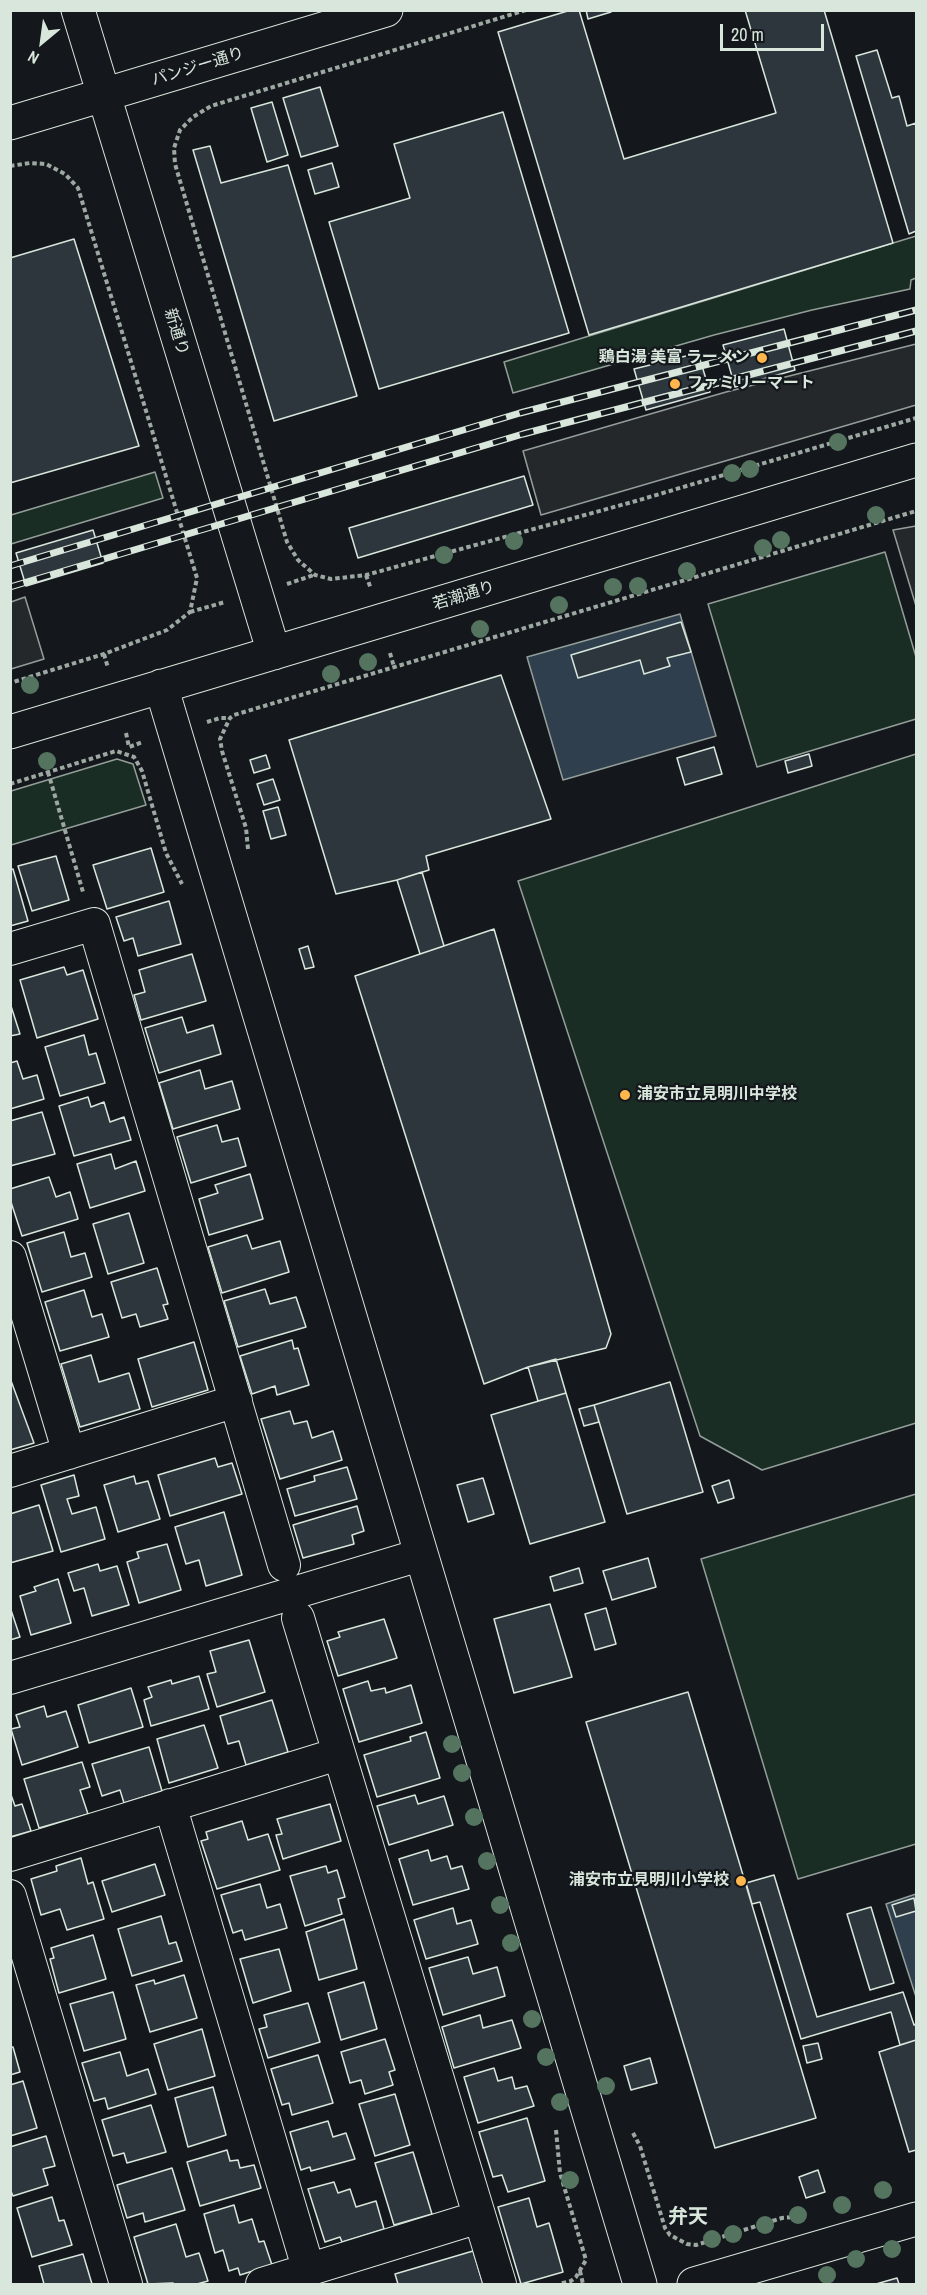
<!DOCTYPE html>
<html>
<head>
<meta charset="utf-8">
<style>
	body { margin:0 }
	#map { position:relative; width:927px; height:2295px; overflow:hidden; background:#14181c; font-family:"Archivo Narrow",sans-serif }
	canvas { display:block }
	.frame { position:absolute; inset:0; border:12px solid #d8e6dc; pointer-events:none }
	.north { position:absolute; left:12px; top:12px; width:60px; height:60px; -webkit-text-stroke:4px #14181c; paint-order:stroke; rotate:209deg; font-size:16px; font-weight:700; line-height:24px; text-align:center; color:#d8e6dc }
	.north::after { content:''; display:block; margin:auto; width:21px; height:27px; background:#d8e6dc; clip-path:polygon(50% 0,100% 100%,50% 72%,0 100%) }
	.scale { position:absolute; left:720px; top:24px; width:104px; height:27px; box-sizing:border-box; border:3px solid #d8e6dc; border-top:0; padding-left:8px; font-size:18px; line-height:21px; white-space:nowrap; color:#d8e6dc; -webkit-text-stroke:4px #14181c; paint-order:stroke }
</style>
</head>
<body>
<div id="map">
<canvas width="927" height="2295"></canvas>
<div class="frame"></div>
<div class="north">N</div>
<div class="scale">20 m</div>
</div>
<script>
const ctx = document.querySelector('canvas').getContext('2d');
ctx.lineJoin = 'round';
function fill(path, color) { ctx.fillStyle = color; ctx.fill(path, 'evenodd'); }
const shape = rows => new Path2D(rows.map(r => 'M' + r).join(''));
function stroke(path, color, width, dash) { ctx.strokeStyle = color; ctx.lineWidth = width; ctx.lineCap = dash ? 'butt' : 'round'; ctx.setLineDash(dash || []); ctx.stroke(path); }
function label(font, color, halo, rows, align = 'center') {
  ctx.font = font + ' "Archivo Narrow","Noto Sans JP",sans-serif'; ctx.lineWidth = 4.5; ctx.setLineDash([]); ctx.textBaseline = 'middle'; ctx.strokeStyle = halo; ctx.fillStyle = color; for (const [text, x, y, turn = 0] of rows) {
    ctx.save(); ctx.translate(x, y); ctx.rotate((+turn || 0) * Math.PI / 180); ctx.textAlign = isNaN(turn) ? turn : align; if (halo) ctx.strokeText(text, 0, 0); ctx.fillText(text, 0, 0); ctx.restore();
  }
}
const green = shape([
	[916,236,916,278,911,280,910,289,812,310,714,335,513,393,504,362,916,236],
	[155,472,163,498,11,544,11,515,155,472],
	[885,552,916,657,916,719,757,767,708,604,885,552],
	[916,754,916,1423,762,1470,700,1436,518,881,916,754],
	[117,759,133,764,146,805,11,845,11,791,117,759],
	[916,1494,916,1844,798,1879,701,1559,916,1494]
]);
fill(green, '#1a2d24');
stroke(green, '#939e99', 1.5);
const parking = shape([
	[916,344,916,405,541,515,523,451,726,392,916,344],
	[916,526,916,606,893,530,916,526],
	[25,597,44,659,11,669,11,602,25,597]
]);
fill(parking, '#24282b');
stroke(parking, '#939e99', 1.5);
const water = shape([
	[680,614,716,736,563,780,527,657,680,614],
	[916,1894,916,1997,886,1904,916,1894]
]);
fill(water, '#2f3f4d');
stroke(water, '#939e99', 1.5);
const building = shape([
	[571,10,579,10,624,159,776,113,745,10,824,10,893,243,589,335,498,32,571,10],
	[586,10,611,10,611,12,588,19,586,10],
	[877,50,892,98,899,96,907,126,916,123,916,231,909,234,856,56,877,50],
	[320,87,338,146,301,157,283,98,320,87],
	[272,102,288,155,267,162,251,108,272,102],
	[503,112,569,333,379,389,329,222,410,198,394,144,503,112],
	[210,146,221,183,288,165,357,396,274,421,193,150,210,146],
	[332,163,339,187,315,194,308,170,332,163],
	[74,239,139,446,10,483,10,258,74,239],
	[784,329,795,370,735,387,723,345,784,329],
	[698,353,710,392,646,410,634,369,698,353],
	[524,476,533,505,358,558,349,528,524,476],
	[93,530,103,563,26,586,16,553,93,530],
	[681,622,691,652,667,658,670,666,644,674,640,660,578,678,571,655,681,622],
	[501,675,551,819,426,856,429,870,397,880,336,894,289,740,501,675],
	[714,747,722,774,685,785,677,758,714,747],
	[809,754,812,766,788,773,785,761,809,754],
	[266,755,270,768,254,773,250,760,266,755],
	[273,779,280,800,264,805,257,784,273,779],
	[278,807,286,835,271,839,263,811,278,807],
	[151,848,164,892,107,909,93,865,151,848],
	[56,856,69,900,32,911,18,866,56,856],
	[13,869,28,921,10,926,10,870,13,869],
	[422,872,444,946,420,954,397,880,422,872],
	[169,901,181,944,138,956,133,938,124,941,116,917,169,901],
	[494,929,611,1334,606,1348,528,1367,484,1384,355,976,494,929],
	[308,946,314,967,305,969,299,949,308,946],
	[192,954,206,1001,141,1020,134,995,145,992,139,970,192,954],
	[64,967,67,975,83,970,98,1019,37,1038,20,980,64,967],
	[10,1003,20,1034,10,1036,10,1003],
	[182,1017,187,1033,213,1025,221,1054,159,1073,145,1028,182,1017],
	[84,1035,89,1055,96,1053,105,1083,60,1096,45,1047,84,1035],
	[17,1061,23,1079,37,1075,44,1099,10,1109,10,1063,17,1061],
	[200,1070,205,1089,232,1081,240,1109,173,1129,159,1083,200,1070],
	[88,1097,91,1107,104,1102,110,1122,124,1117,131,1140,74,1156,59,1106,88,1097],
	[42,1112,55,1154,10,1166,10,1121,42,1112],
	[217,1125,222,1142,238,1138,246,1166,191,1183,177,1137,217,1125],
	[111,1154,115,1169,136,1161,145,1191,90,1208,77,1164,111,1154],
	[250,1174,263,1219,209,1235,199,1199,218,1193,215,1185,250,1174],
	[49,1177,56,1197,70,1192,78,1219,22,1236,10,1199,10,1189,49,1177],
	[129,1213,144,1263,108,1274,93,1224,129,1213],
	[64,1232,71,1257,85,1253,92,1277,42,1292,27,1243,64,1232],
	[247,1235,252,1249,280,1241,289,1272,222,1293,208,1247,247,1235],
	[157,1268,168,1304,163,1305,168,1319,140,1327,136,1314,122,1318,111,1282,157,1268],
	[265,1289,270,1304,296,1297,306,1327,238,1347,224,1301,265,1289],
	[84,1290,92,1317,102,1314,109,1337,60,1351,45,1302,84,1290],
	[292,1340,294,1349,298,1348,309,1385,277,1395,275,1386,252,1394,240,1356,292,1340],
	[194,1342,208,1390,152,1407,138,1359,194,1342],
	[91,1355,99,1382,129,1373,140,1409,80,1427,61,1364,91,1355],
	[556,1359,566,1393,538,1401,528,1367,556,1359],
	[10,1378,34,1443,10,1450,10,1378],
	[670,1382,703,1492,627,1514,594,1405,670,1382],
	[566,1393,605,1522,530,1544,491,1415,566,1393],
	[594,1405,599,1422,584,1426,579,1409,594,1405],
	[290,1411,294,1424,307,1421,312,1438,333,1431,342,1460,280,1479,261,1419,290,1411],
	[215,1458,218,1467,232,1463,242,1494,170,1516,158,1475,215,1458],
	[347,1467,357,1499,295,1516,287,1489,315,1481,314,1476,347,1467],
	[74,1475,79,1496,67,1499,72,1514,96,1507,105,1539,61,1552,41,1485,74,1475],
	[134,1476,136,1484,148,1481,160,1519,118,1532,104,1485,134,1476],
	[483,1478,494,1514,468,1522,457,1485,483,1478],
	[729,1480,734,1498,718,1503,712,1486,729,1480],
	[39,1505,53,1551,10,1563,10,1514,39,1505],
	[357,1506,364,1531,352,1535,354,1544,303,1558,293,1525,357,1506],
	[224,1512,242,1575,206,1586,199,1560,186,1564,175,1527,224,1512],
	[167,1544,181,1590,139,1603,127,1562,139,1558,137,1552,167,1544],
	[648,1558,656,1587,612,1600,603,1571,648,1558],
	[98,1564,100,1571,117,1566,129,1605,92,1616,84,1588,74,1591,68,1573,98,1564],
	[579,1568,583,1583,554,1591,550,1577,579,1568],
	[58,1579,71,1623,31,1635,20,1596,36,1591,34,1587,58,1579],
	[550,1604,572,1677,514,1693,494,1619,550,1604],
	[10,1607,20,1637,10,1640,10,1607],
	[606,1608,616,1644,595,1650,585,1614,606,1608],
	[384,1619,397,1658,338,1676,327,1641,340,1637,338,1632,384,1619],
	[249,1640,265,1692,217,1707,207,1674,216,1672,210,1651,249,1640],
	[199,1676,209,1709,151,1726,144,1700,152,1697,148,1687,171,1680,172,1684,199,1676],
	[368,1681,371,1691,385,1688,386,1693,411,1685,422,1723,359,1742,343,1689,368,1681],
	[131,1688,143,1727,89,1743,78,1705,131,1688],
	[688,1692,816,2118,715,2148,586,1722,688,1692],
	[272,1700,288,1752,246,1765,239,1741,228,1744,220,1716,272,1700],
	[44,1706,47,1717,66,1711,78,1747,22,1765,11,1729,20,1727,16,1715,44,1706],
	[204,1725,218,1768,169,1783,157,1739,204,1725],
	[426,1732,440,1778,377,1797,364,1755,411,1741,410,1737,426,1732],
	[149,1747,162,1791,124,1803,120,1790,102,1796,92,1764,149,1747],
	[82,1762,90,1787,80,1790,88,1814,39,1828,24,1779,82,1762],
	[10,1792,15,1806,22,1804,31,1831,10,1837,10,1792],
	[415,1795,418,1804,444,1796,453,1825,389,1845,377,1806,415,1795],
	[330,1804,341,1841,283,1859,276,1835,282,1834,277,1819,330,1804],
	[242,1821,248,1840,268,1834,280,1870,217,1889,201,1841,208,1839,206,1832,242,1821],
	[428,1850,431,1861,447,1856,451,1869,462,1866,469,1889,413,1905,399,1859,428,1850],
	[81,1858,88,1884,93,1882,104,1919,67,1930,60,1909,41,1915,31,1879,57,1871,56,1866,81,1858],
	[155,1864,165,1895,112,1912,102,1881,155,1864],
	[326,1866,328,1873,337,1870,345,1897,338,1899,342,1914,305,1926,290,1876,326,1866],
	[774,1875,817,2017,903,1992,914,2025,916,2024,916,2040,900,2045,891,2012,801,2039,760,1902,752,1904,746,1883,774,1875],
	[260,1884,267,1908,280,1904,287,1928,245,1940,242,1930,233,1933,221,1895,260,1884],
	[914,1898,916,1911,896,1917,892,1905,914,1898],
	[871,1907,894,1983,870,1990,847,1914,871,1907],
	[453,1908,457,1924,471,1920,478,1944,426,1959,414,1920,453,1908],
	[161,1916,169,1944,176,1942,182,1961,132,1976,118,1929,161,1916],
	[344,1919,357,1969,319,1980,306,1932,344,1919],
	[93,1935,106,1979,59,1993,50,1959,54,1958,51,1948,93,1935],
	[279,1949,291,1991,253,2003,240,1959,279,1949],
	[468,1957,473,1974,497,1967,505,1996,443,2015,429,1968,468,1957],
	[184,1975,197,2018,150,2032,136,1985,154,1980,155,1984,184,1975],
	[364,1982,377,2029,341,2040,328,1993,364,1982],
	[113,1992,126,2039,84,2051,70,2004,113,1992],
	[308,2003,320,2042,268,2058,259,2029,267,2027,264,2015,308,2003],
	[480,2015,483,2028,512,2020,521,2048,454,2068,442,2027,480,2015],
	[202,2029,215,2076,168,2090,154,2044,202,2029],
	[385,2039,395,2070,389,2072,393,2085,365,2094,361,2080,350,2083,341,2052,385,2039],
	[916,2040,916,2150,909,2152,879,2052,916,2040],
	[818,2043,822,2059,807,2063,803,2046,818,2043],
	[10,2047,13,2047,20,2072,10,2075,10,2047],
	[120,2052,127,2076,148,2069,156,2094,108,2109,105,2098,94,2101,82,2063,120,2052],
	[318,2055,333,2103,292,2115,289,2103,282,2105,271,2069,318,2055],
	[650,2058,657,2083,631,2090,624,2066,650,2058],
	[494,2068,498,2081,512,2077,515,2089,527,2086,534,2106,478,2123,464,2077,494,2068],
	[23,2081,37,2128,10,2136,10,2085,23,2081],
	[213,2087,226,2135,188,2147,175,2098,213,2087],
	[395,2094,410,2145,375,2156,359,2104,395,2094],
	[151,2105,166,2152,127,2163,124,2153,113,2156,102,2120,151,2105],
	[527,2118,545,2181,508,2192,502,2175,493,2177,479,2132,527,2118],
	[328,2121,333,2137,346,2133,355,2159,311,2171,310,2167,301,2170,290,2132,328,2121],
	[46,2136,55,2166,43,2169,48,2185,13,2196,10,2189,10,2147,46,2136],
	[227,2150,230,2161,238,2160,240,2168,254,2165,261,2188,200,2206,187,2162,227,2150],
	[413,2152,432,2214,394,2225,375,2163,413,2152],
	[172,2168,185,2210,145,2222,143,2213,127,2218,117,2185,172,2168],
	[818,2170,825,2192,806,2198,799,2177,818,2170],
	[334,2182,338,2193,350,2189,356,2207,376,2201,384,2229,342,2242,340,2237,325,2242,308,2189,334,2182],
	[52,2197,59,2221,64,2220,72,2245,32,2257,17,2208,52,2197],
	[529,2198,537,2227,549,2223,563,2272,521,2284,498,2207,529,2198],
	[234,2205,239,2223,252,2219,259,2242,264,2241,272,2265,240,2275,238,2268,229,2271,223,2250,215,2253,204,2214,234,2205],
	[176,2224,186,2257,199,2253,208,2281,197,2284,174,2284,173,2283,148,2284,134,2237,176,2224],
	[473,2251,483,2284,398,2284,395,2274,473,2251],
	[83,2254,92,2284,44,2284,39,2266,83,2254],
	[897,2278,899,2284,876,2284,897,2278]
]);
fill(building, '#2c363c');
stroke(building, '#d8e6dc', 1.5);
const street = shape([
	[10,949,94,924,284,1565],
	[10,1257,69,1453],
	[10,1471,236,1401],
	[298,1618,500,2284],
	[10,1678,420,1555],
	[170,1805,309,2271],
	[10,1855,338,1754],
	[10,1896,126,2284],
	[262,2284,479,2217]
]);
const secondary = shape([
	[78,10,274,653],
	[10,123,386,10],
	[161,686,640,2284],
	[10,732,916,460],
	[694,2284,916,2219]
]);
stroke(street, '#d8e6dc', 34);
stroke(secondary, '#d8e6dc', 35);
stroke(shape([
	[526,10,211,106,193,117,180,130,174,148,175,164,287,542,298,560,315,575,331,579,366,575,636,501,916,418],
	[10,166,30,163,46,164,65,174,78,188,197,578,190,612,167,630,104,654,10,683],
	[366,575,371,589],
	[287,584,314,575],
	[190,612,225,602],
	[390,653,394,667],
	[104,654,108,668],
	[207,722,220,718,230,718],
	[126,733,129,747,143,742],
	[48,772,83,892],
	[10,784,116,751,134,757,142,771,166,853,182,884],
	[248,849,246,828,222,751,220,739,230,718,234,715,916,511],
	[556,2130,560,2173,586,2260,576,2277,571,2281,559,2284],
	[633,2133,640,2146,665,2228,670,2235,687,2244,696,2245,782,2218,794,2217],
	[580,2271,583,2284]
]), '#9da8a2', 4, [4.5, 3]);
stroke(street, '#14181c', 32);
stroke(secondary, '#14181c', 33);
const rail = shape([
	[10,566,520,413,916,310],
	[10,587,523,434,916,331]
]);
stroke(rail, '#d8e6dc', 7);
stroke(rail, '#14181c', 4.5, [14]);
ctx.fillStyle = '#55745f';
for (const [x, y] of [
	[838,442],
	[750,469],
	[732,473],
	[876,515],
	[781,540],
	[514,541],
	[763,548],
	[444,555],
	[687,571],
	[638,586],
	[613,587],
	[559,605],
	[480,629],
	[368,662],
	[331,674],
	[30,685],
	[47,761],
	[452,1744],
	[462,1773],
	[474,1817],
	[487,1861],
	[500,1905],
	[511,1943],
	[532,2019],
	[546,2057],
	[606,2086],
	[560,2102],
	[570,2180],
	[883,2190],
	[842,2205],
	[798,2215],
	[765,2225],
	[733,2234],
	[712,2239],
	[892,2249],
	[856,2259],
	[827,2275]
]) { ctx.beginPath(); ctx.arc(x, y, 9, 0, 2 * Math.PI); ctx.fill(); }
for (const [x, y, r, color] of [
	[762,358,6,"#ffb74d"],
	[675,384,6,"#ffb74d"],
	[625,1095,6,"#ffb74d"],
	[741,1881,6,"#ffb74d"]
]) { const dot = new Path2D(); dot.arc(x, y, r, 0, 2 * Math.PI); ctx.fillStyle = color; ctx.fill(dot); stroke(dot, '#14181c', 2); }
label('16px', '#d8e6dc', '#14181c', [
	["パンジー通り",198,67,-17],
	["新通り",176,332,73],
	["若潮通り",464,596,-17]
]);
label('bold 16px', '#d8e6dc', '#14181c', [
	["鶏白湯 美富 ラーメン",750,358],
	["ファミリーマート",687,384,"left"],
	["浦安市立見明川中学校",637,1095,"left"],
	["浦安市立見明川小学校",729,1881]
], 'right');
label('bold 20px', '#d8e6dc', '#14181c', [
	["弁天",688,2218]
]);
</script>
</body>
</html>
